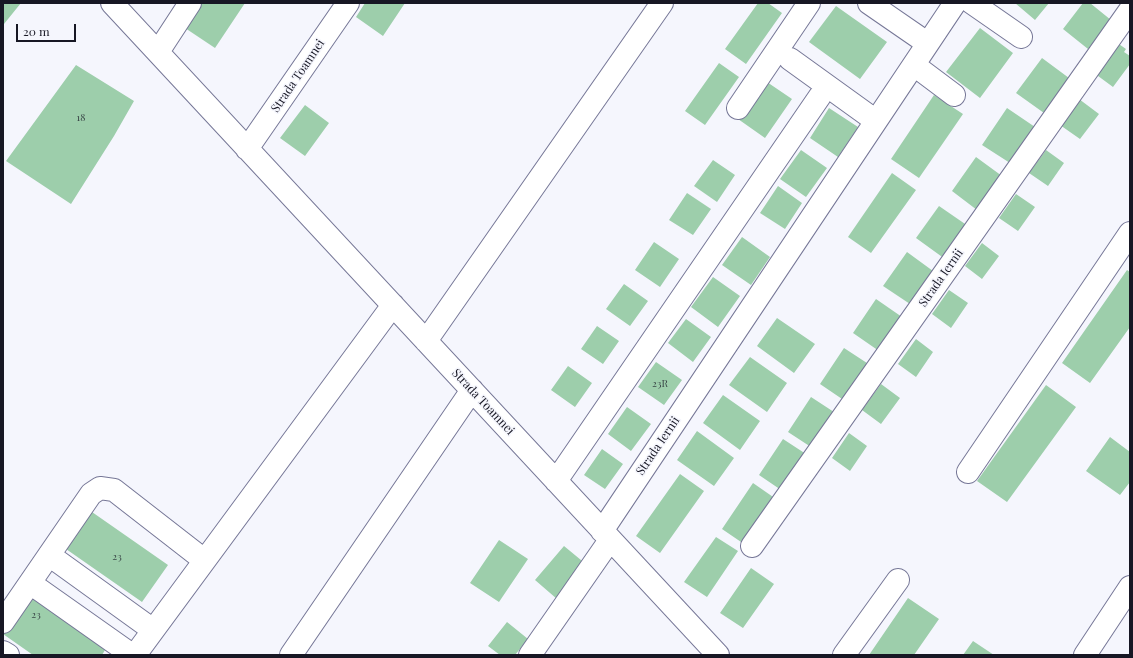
<!DOCTYPE html>
<html>
<head>
<meta charset="utf-8">
<style>
	body { margin:0 }
	#map { position:relative; width:1133px; height:658px; overflow:hidden; background:#f5f6fd; font-family:"Playfair Display",serif }
	canvas { display:block }
	.frame { position:absolute; inset:0; border:4px solid #171724; pointer-events:none }
	.scale { position:absolute; left:16px; top:24px; width:60px; height:18px; box-sizing:border-box; border:2px solid #171724; border-top:0; padding-left:5px; font-size:12px; line-height:14px; white-space:nowrap; color:#171724; -webkit-text-stroke:3px #f5f6fd; paint-order:stroke }
</style>
</head>
<body>
<div id="map">
<canvas width="1133" height="658"></canvas>
<div class="frame"></div>
<div class="scale">20 m</div>
</div>
<script>
const ctx = document.querySelector('canvas').getContext('2d');
ctx.lineJoin = 'round';
function fill(path, color) { ctx.fillStyle = color; ctx.fill(path, 'evenodd'); }
const shape = rows => new Path2D(rows.map(r => 'M' + r).join(''));
function stroke(path, color, width, dash) { ctx.strokeStyle = color; ctx.lineWidth = width; ctx.lineCap = dash ? 'butt' : 'round'; ctx.setLineDash(dash || []); ctx.stroke(path); }
function label(font, color, halo, rows, align = 'center') {
  ctx.font = font + ' "Playfair Display",serif'; ctx.lineWidth = 3; ctx.setLineDash([]); ctx.textBaseline = 'middle'; ctx.strokeStyle = halo; ctx.fillStyle = color; for (const [text, x, y, turn = 0] of rows) {
    ctx.save(); ctx.translate(x, y); ctx.rotate((+turn || 0) * Math.PI / 180); ctx.textAlign = isNaN(turn) ? turn : align; if (halo) ctx.strokeText(text, 0, 0); ctx.fillText(text, 0, 0); ctx.restore();
  }
}
fill(shape([
	[3,3,21,3,4,24,3,23],
	[202,3,245,3,215,48,185,28],
	[365,3,405,3,383,36,356,17],
	[758,3,768,3,782,13,746,64,725,49],
	[1015,3,1049,3,1035,20],
	[1083,3,1090,3,1111,20,1088,49,1063,29],
	[836,6,887,42,860,79,809,42],
	[980,28,1013,53,980,98,946,72],
	[1116,42,1126,49,1124,52,1130,56,1130,64,1113,87,1094,73],
	[1042,58,1069,78,1044,113,1016,93],
	[719,63,739,77,705,125,685,111],
	[76,65,134,101,114,136,71,204,6,161],
	[764,80,792,99,765,138,738,119],
	[934,95,963,114,919,178,891,159],
	[1079,99,1099,114,1080,139,1060,125],
	[305,105,329,123,305,156,280,138],
	[829,108,858,127,838,157,810,138],
	[1007,108,1035,127,1010,163,982,145],
	[801,150,827,168,806,197,780,179],
	[1046,150,1064,163,1048,186,1029,173],
	[976,157,1002,176,977,210,952,191],
	[713,160,735,175,717,202,694,186],
	[892,173,916,190,871,253,848,237],
	[778,186,802,203,785,229,760,213],
	[687,193,711,209,693,235,669,220],
	[1016,194,1035,207,1018,231,999,218],
	[939,206,968,226,945,259,916,238],
	[742,237,770,257,751,285,722,265],
	[654,242,679,259,660,287,635,270],
	[982,243,999,256,982,279,965,266],
	[907,252,933,271,910,304,883,286],
	[1127,270,1130,272,1130,327,1090,383,1062,363],
	[713,277,740,296,718,327,691,307],
	[624,284,648,301,630,326,606,309],
	[949,290,968,303,951,328,932,314],
	[876,299,902,317,879,351,853,333],
	[777,318,815,344,794,373,757,346],
	[686,319,711,337,693,362,668,343],
	[597,326,619,341,603,364,581,349],
	[916,339,933,352,916,377,898,364],
	[844,348,870,365,845,401,820,384],
	[750,357,787,383,767,412,729,385],
	[656,362,682,380,664,405,638,387],
	[568,366,592,383,575,407,551,390],
	[881,384,900,398,881,424,862,410],
	[1046,385,1076,407,1007,502,977,481],
	[723,395,760,421,740,450,703,423],
	[811,397,837,414,814,449,788,432],
	[627,407,651,424,631,451,608,434],
	[697,431,734,458,714,486,677,460],
	[849,433,867,446,850,471,832,458],
	[1110,437,1130,452,1130,482,1120,495,1086,471],
	[783,439,809,456,784,492,759,475],
	[602,449,623,464,605,489,584,475],
	[680,474,704,491,660,553,636,536],
	[753,483,776,499,744,544,722,529],
	[92,512,168,565,142,602,66,549],
	[716,537,738,551,707,597,684,582],
	[499,540,528,559,499,602,470,583],
	[564,546,587,565,557,599,535,580],
	[751,568,774,584,743,628,720,613],
	[30,596,105,650,102,655,33,655,3,634],
	[908,598,939,619,914,655,869,655],
	[507,622,528,639,515,655,500,655,488,646],
	[973,641,994,655,963,655]
]), '#9dceab');
const minor = shape([
	[112,3,718,655],
	[869,3,927,43],
	[972,3,1021,37],
	[158,52,190,3],
	[790,59,876,121],
	[914,65,954,95],
	[738,108,809,3],
	[247,149,348,3],
	[426,341,662,3],
	[968,472,1130,233],
	[556,481,820,96],
	[602,531,955,3],
	[752,546,1130,10],
	[49,555,153,630],
	[30,583,132,655],
	[3,622,91,494,100,488,114,490,204,560],
	[3,652,8,655],
	[135,655,393,305],
	[291,655,472,390],
	[530,655,610,540],
	[844,655,898,580],
	[1085,655,1130,587]
]);
stroke(minor, '#767797', 24);
stroke(minor, '#fff', 22);
label('10px', '#384546', null, [
	["18",81,118],
	["23R",660,384],
	["23",117,557],
	["23",36,615]
]);
label('12px', '#171724', '#f5f6fd', [
	["Strada Toamnei",298,76,-56],
	["Strada Iernii",941,278,-55],
	["Strada Toamnei",483,402,47],
	["Strada Iernii",658,446,-56]
]);
</script>
</body>
</html>
